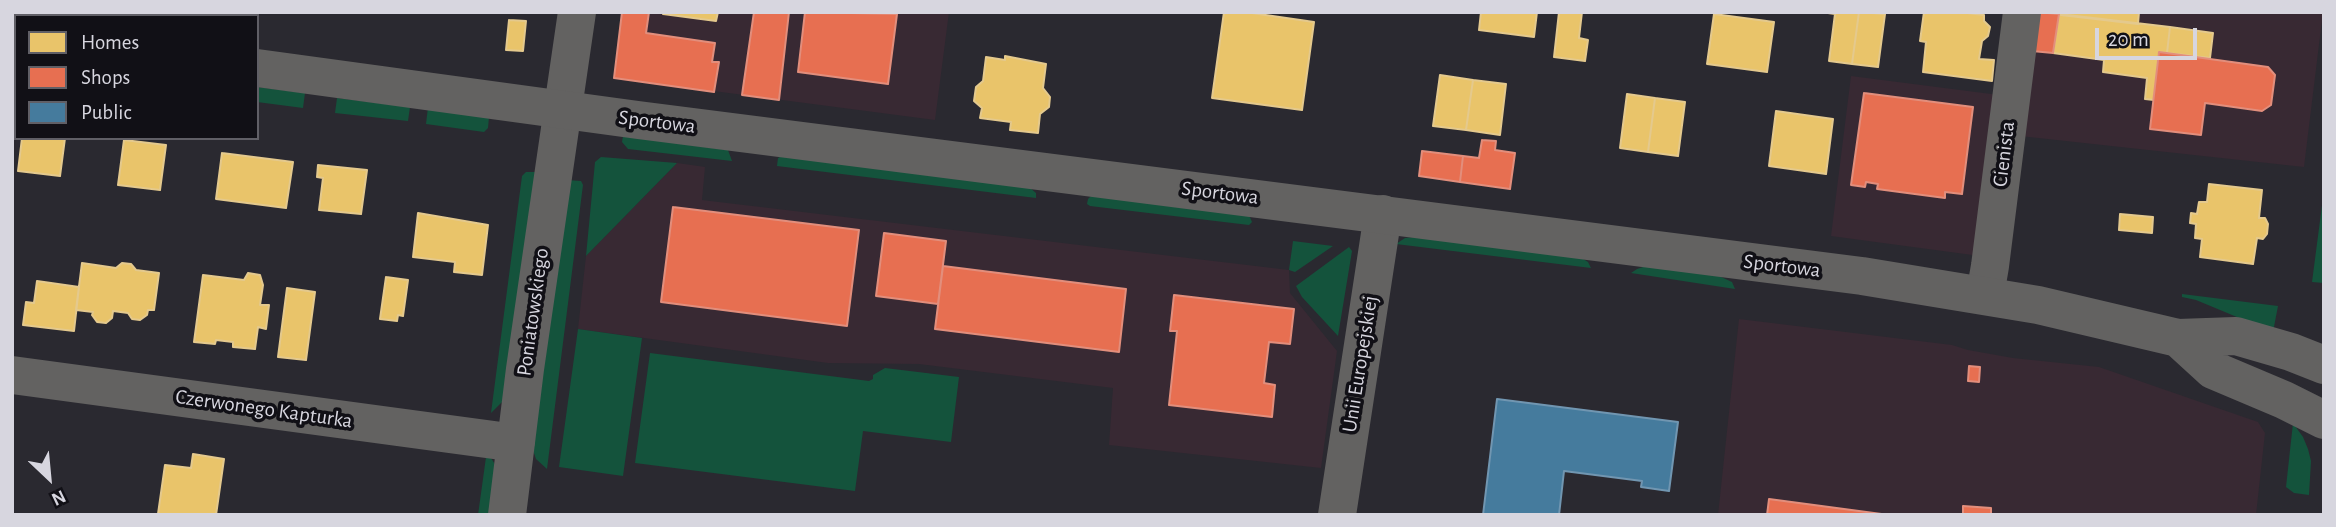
<!DOCTYPE html>
<html>
<head>
<meta charset="utf-8">
<style>
	body { margin:0 }
	#map { position:relative; width:2336px; height:527px; overflow:hidden; background:#2a2930; font-family:"Alegreya Sans",sans-serif }
	canvas { display:block }
	.frame { position:absolute; inset:0; border:14px solid #d7d6df; pointer-events:none }
	.legend { position:absolute; left:14px; top:14px; width:245px; height:126px; box-sizing:border-box; background:#111016; border:2px solid #605f66; margin:0; padding:9px 12px; list-style:none; font-size:21px; color:#d7d6df }
	.legend li { display:flex; align-items:center; gap:14px; height:35px }
	.legend b { width:35px; border:2px solid #605f66 }
	.north { position:absolute; left:14px; top:443px; width:70px; height:70px; -webkit-text-stroke:5px #111016; paint-order:stroke; rotate:154deg; font-size:19px; font-weight:700; line-height:28px; text-align:center; color:#d7d6df }
	.north::after { content:''; display:block; margin:auto; width:24px; height:32px; background:#d7d6df; clip-path:polygon(50% 0,100% 100%,50% 72%,0 100%) }
	.scale { position:absolute; left:2095px; top:28px; width:102px; height:32px; box-sizing:border-box; border:4px solid #d7d6df; border-top:0; padding-left:9px; font-size:21px; line-height:24px; white-space:nowrap; color:#d7d6df; -webkit-text-stroke:5px #111016; paint-order:stroke }
</style>
</head>
<body>
<div id="map">
<canvas width="2336" height="527"></canvas>
<div class="frame"></div>
<ul class="legend">
<li><b style="height:19px;background:#e9c46a"></b>Homes</li>
<li><b style="height:19px;background:#e76f51"></b>Shops</li>
<li><b style="height:19px;background:#457b9d"></b>Public</li>
</ul>
<div class="north">N</div>
<div class="scale">20 m</div>
</div>
<script>
const ctx = document.querySelector('canvas').getContext('2d');
ctx.lineJoin = 'round';
function fill(path, color) { ctx.fillStyle = color; ctx.fill(path, 'evenodd'); }
const shape = rows => new Path2D(rows.map(r => 'M' + r).join(''));
function stroke(path, color, width, dash) { ctx.strokeStyle = color; ctx.lineWidth = width; ctx.lineCap = dash ? 'butt' : 'round'; ctx.setLineDash(dash || []); ctx.stroke(path); }
function label(font, color, halo, rows, align = 'center') {
  ctx.font = font + ' "Alegreya Sans",sans-serif'; ctx.lineWidth = 7; ctx.setLineDash([]); ctx.textBaseline = 'middle'; ctx.strokeStyle = halo; ctx.fillStyle = color; for (const [text, x, y, turn = 0] of rows) {
    ctx.save(); ctx.translate(x, y); ctx.rotate((+turn || 0) * Math.PI / 180); ctx.textAlign = isNaN(turn) ? turn : align; if (halo) ctx.strokeText(text, 0, 0); ctx.fillText(text, 0, 0); ctx.restore();
  }
}
fill(shape([
	[622,12,949,12,935,120,614,78],
	[2034,12,2323,12,2304,167,2020,136],
	[1851,76,1999,95,1980,256,1831,236],
	[677,163,705,167,702,200,1289,270,1290,293,1337,351,1321,468,1109,445,1113,388,919,364,828,363,578,329,586,256],
	[1739,319,1952,345,1968,350,2013,358,2099,367,2258,422,2265,433,2256,515,1718,515]
]), '#382933');
fill(shape([
	[257,87,305,93,303,108,257,102],
	[337,98,410,107,408,121,335,113],
	[428,107,489,117,488,128,484,132,426,124],
	[623,136,728,150,732,161,628,149,622,142],
	[784,155,1029,187,1036,193,1036,198,777,166,778,158],
	[601,157,677,163,586,256,595,162],
	[526,172,536,172,504,400,491,413,522,176],
	[567,180,581,181,583,185,547,469,536,459,533,450],
	[2324,190,2324,283,2312,282],
	[1092,195,1249,215,1252,222,1249,225,1090,206,1087,204,1088,199],
	[1415,237,1580,257,1588,262,1591,268,1396,244,1405,238],
	[1293,241,1333,246,1295,272,1289,270],
	[1349,247,1352,251,1338,336,1302,297,1296,286],
	[1646,266,1719,276,1732,282,1735,289,1631,273,1637,269],
	[2182,294,2278,306,2273,332,2196,300,2182,297],
	[578,329,642,338,623,476,559,467],
	[650,353,869,381,873,379,873,375,885,368,959,377,951,442,863,431,855,491,635,463],
	[2293,423,2303,437,2308,449,2311,461,2309,495,2294,493,2286,487],
	[486,457,491,458,496,466,491,515,478,515]
]), '#14533c');
const homes = shape([
	[663,12,718,12,716,21,663,14,663,12],
	[1224,12,1245,12,1314,22,1302,110,1212,98,1224,12],
	[1481,12,1537,12,1534,37,1479,30,1481,12],
	[1559,12,1582,12,1579,38,1588,40,1585,61,1554,57,1559,12],
	[1859,12,1852,64,1829,61,1835,14,1821,12,1859,12],
	[1859,12,1885,14,1878,67,1852,64,1859,12],
	[1924,12,1959,12,1984,15,1984,21,1990,27,1988,36,1982,41,1979,59,1994,60,1992,81,1923,72,1926,42,1920,41,1924,12],
	[2062,12,2139,12,2138,24,2061,15,2062,12],
	[1714,14,1774,22,1767,72,1707,64,1714,14],
	[2059,14,2170,27,2167,53,2159,52,2154,100,2145,99,2147,78,2103,72,2104,60,2053,53,2059,14],
	[509,20,526,21,523,51,506,50,509,20],
	[2170,27,2213,33,2210,58,2167,53,2170,27],
	[1005,56,1046,64,1043,88,1050,97,1049,107,1040,114,1038,133,1010,130,1011,122,980,118,982,108,974,101,976,87,983,81,986,57,1005,60,1005,56],
	[1440,75,1473,80,1466,130,1433,126,1440,75],
	[1473,80,1506,84,1500,135,1466,130,1473,80],
	[1627,94,1655,98,1648,152,1620,148,1627,94],
	[1655,98,1685,102,1678,156,1648,152,1655,98],
	[1776,111,1833,119,1826,174,1769,166,1776,111],
	[22,138,65,138,60,176,18,171,22,138],
	[124,140,166,145,160,190,118,185,124,140],
	[222,153,293,162,286,208,216,199,222,153],
	[318,165,367,170,361,214,319,210,323,178,317,177,318,165],
	[2209,184,2262,190,2259,218,2265,218,2268,224,2267,234,2263,239,2257,238,2253,264,2200,257,2202,239,2195,238,2196,224,2190,223,2191,213,2197,214,2199,202,2207,202,2209,184],
	[418,213,488,225,482,275,454,272,455,262,413,257,418,213],
	[2120,214,2153,217,2152,233,2119,230,2120,214],
	[82,263,116,268,122,263,131,264,136,270,159,273,154,310,148,310,147,315,140,320,132,319,128,313,113,311,112,318,106,323,97,322,92,315,93,312,76,310,82,263],
	[248,273,260,275,263,285,260,305,269,305,266,329,258,327,255,349,233,347,233,342,216,340,215,344,194,342,203,275,244,280,248,273],
	[386,277,408,280,403,316,398,315,397,321,380,319,386,277],
	[37,281,79,287,74,331,23,325,26,302,34,303,37,281],
	[287,288,315,292,306,360,278,357,287,288],
	[193,454,224,459,216,515,158,514,165,465,191,468,193,454]
]);
fill(homes, '#e9c46a');
stroke(homes, '#e4c98d', 2);
const shops = shape([
	[622,12,649,12,646,33,715,43,712,62,719,62,714,92,614,78,622,12],
	[754,12,789,12,779,100,742,95,754,12],
	[805,12,897,14,888,84,798,72,805,12],
	[2036,12,2059,14,2053,53,2032,51,2036,12],
	[2159,52,2268,67,2275,75,2271,105,2262,111,2205,103,2201,135,2150,129,2159,52],
	[1864,93,1973,107,1962,194,1945,192,1945,198,1877,189,1878,184,1866,182,1865,187,1851,185,1864,93],
	[1482,140,1496,141,1495,150,1515,153,1510,189,1460,182,1463,156,1479,158,1482,140],
	[1422,151,1463,156,1460,182,1419,176,1422,151],
	[673,207,859,230,847,326,661,302,673,207],
	[884,233,946,241,938,304,876,296,884,233],
	[943,266,1126,289,1119,352,935,329,943,266],
	[1174,295,1294,309,1290,344,1269,342,1264,383,1275,385,1272,417,1169,405,1177,331,1170,331,1174,295],
	[1969,366,1980,367,1979,382,1968,381,1969,366],
	[1769,499,1889,515,1767,515,1769,499],
	[1963,506,1991,508,1991,515,1963,515,1963,506]
]);
fill(shops, '#e76f51');
stroke(shops, '#e28e7c', 2);
const public = shape([
	[1497,399,1678,422,1669,491,1641,487,1642,481,1564,471,1559,515,1483,515,1497,399]
]);
fill(public, '#457b9d');
stroke(public, '#7196b1', 2);
stroke(shape([
	[1985,295,1990,266,2022,12],
	[12,375,516,443],
	[507,515,525,369,577,12],
	[1337,515,1383,214]
]), '#636261', 38);
stroke(shape([
	[12,35,16,36],
	[257,68,638,120,1862,276,2038,305,2178,338,2236,336,2291,352,2324,365],
	[2178,338,2213,370,2284,400,2324,420]
]), '#636261', 38);
label('21px', '#d7d6df', '#111016', [
	["Sportowa",657,122,7],
	["Cienista",2004,154,-83],
	["Sportowa",1220,193,7],
	["Sportowa",1782,266,7],
	["Poniatowskiego",533,312,-82],
	["Unii Europejskiej",1360,364,-81],
	["Czerwonego Kapturka",264,409,8]
]);
</script>
</body>
</html>
